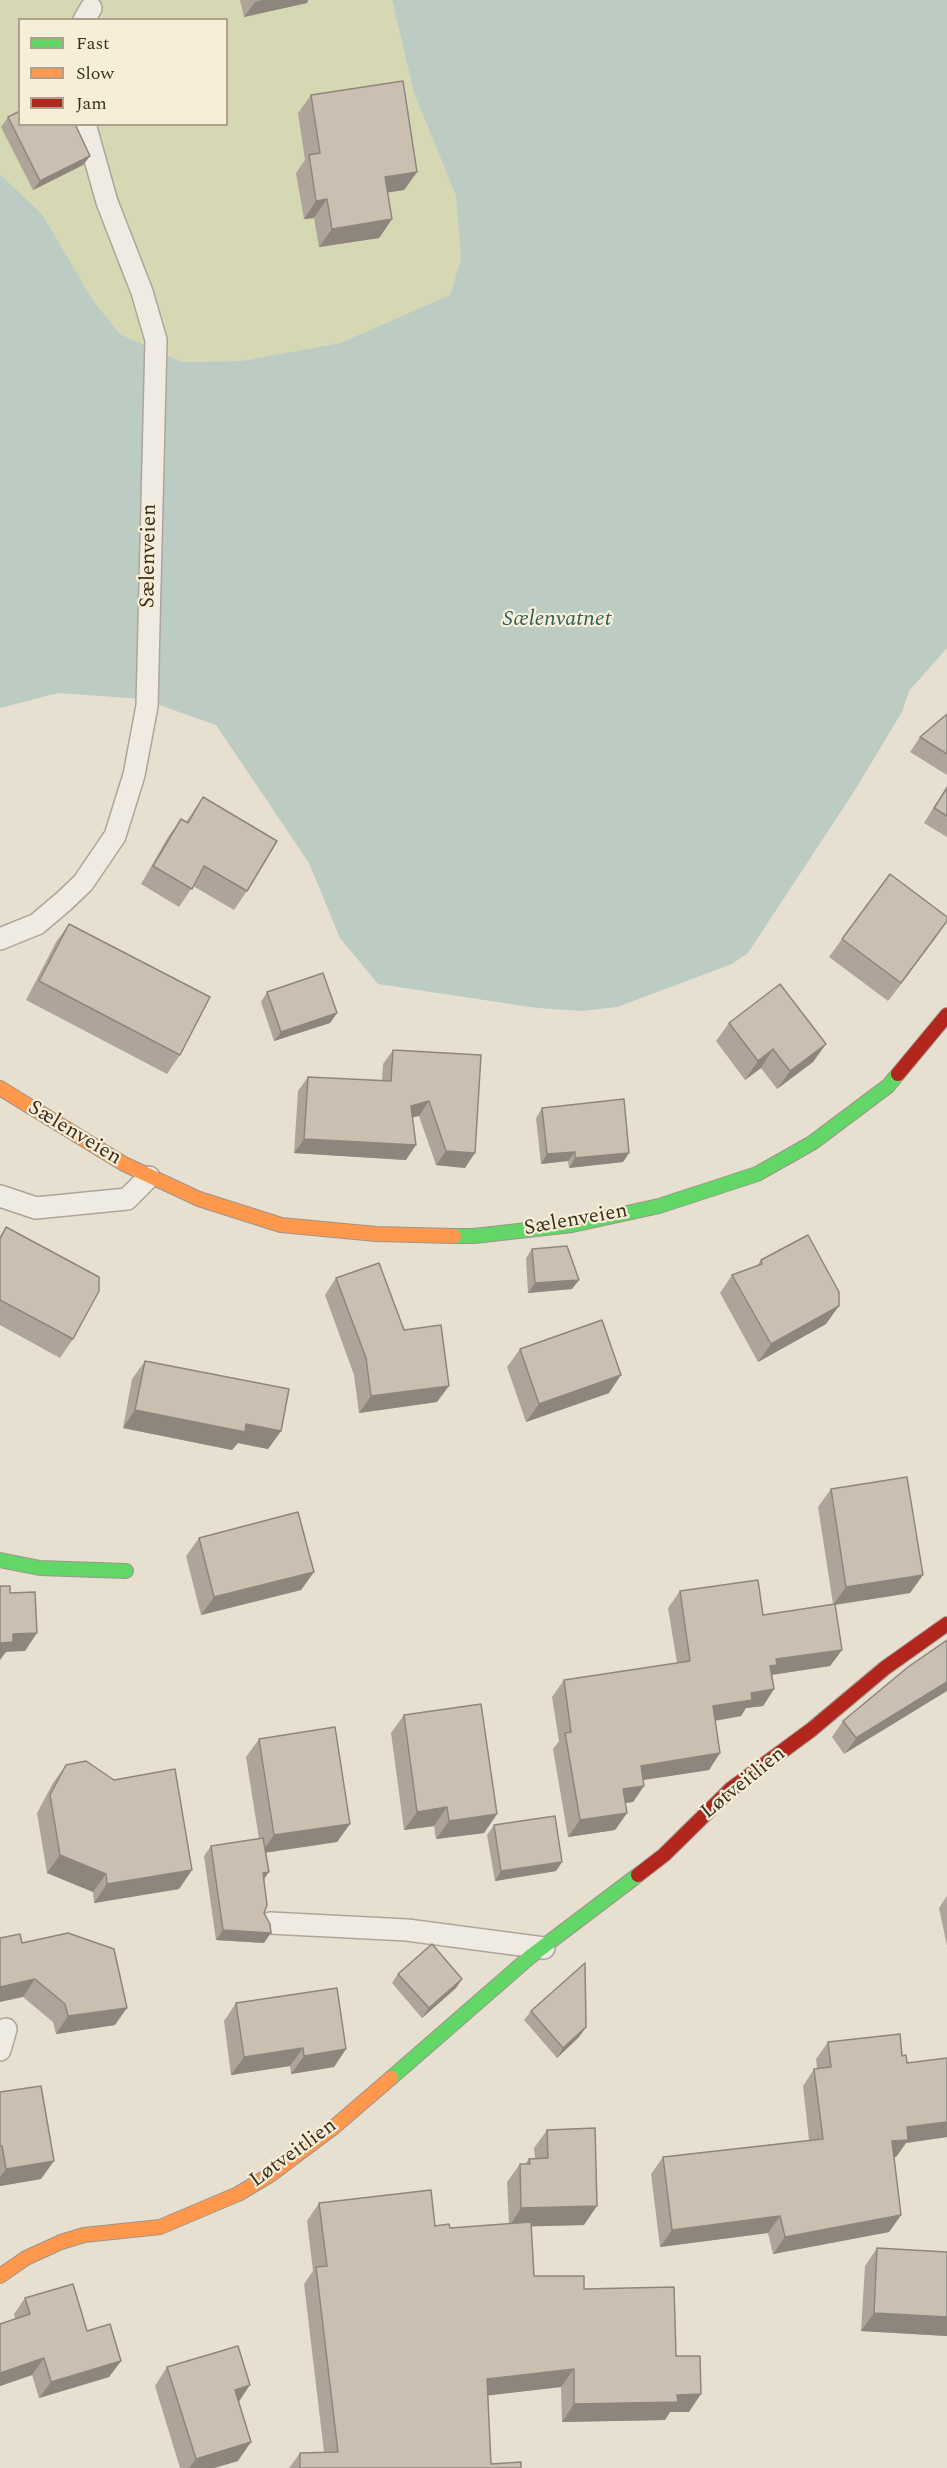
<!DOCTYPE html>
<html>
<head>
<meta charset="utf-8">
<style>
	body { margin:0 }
	#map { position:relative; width:947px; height:2468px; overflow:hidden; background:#e7e0d1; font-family:Spectral,serif }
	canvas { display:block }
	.legend { position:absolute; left:18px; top:18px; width:210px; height:108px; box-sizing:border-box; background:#f7eed8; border:2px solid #ada18e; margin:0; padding:8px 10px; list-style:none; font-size:18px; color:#3d2e20 }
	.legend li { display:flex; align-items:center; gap:12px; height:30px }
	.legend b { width:30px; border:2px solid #ada18e }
</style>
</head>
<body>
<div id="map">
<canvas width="947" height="2468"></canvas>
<ul class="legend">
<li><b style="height:8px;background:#63d668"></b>Fast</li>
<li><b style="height:8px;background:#ff974d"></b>Slow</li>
<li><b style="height:8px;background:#b3261e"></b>Jam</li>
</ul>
</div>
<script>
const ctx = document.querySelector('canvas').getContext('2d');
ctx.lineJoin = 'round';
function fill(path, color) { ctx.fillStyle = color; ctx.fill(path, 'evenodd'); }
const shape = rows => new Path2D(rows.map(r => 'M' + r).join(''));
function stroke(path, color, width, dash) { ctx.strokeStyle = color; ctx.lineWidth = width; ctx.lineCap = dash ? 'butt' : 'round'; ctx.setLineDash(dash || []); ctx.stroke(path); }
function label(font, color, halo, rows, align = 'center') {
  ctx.font = font + ' Spectral,serif'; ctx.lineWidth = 4.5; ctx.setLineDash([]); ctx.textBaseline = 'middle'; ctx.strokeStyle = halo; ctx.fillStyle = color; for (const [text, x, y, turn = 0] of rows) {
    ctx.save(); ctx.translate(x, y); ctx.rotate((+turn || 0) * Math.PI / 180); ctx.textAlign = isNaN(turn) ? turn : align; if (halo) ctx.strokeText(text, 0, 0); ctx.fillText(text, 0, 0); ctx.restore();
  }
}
fill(shape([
	[0,0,392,0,414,93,456,196,461,259,450,295,340,343,241,361,182,362,120,334,94,302,42,214,0,174],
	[20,20,226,20,226,124,20,124]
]), '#d6d7b3');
fill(shape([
	[392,0,947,0,947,648,909,691,902,712,855,790,748,953,732,964,617,1007,582,1011,537,1008,378,984,340,938,309,863,216,725,142,699,58,693,0,708,0,174,42,214,94,302,120,334,182,362,241,361,340,343,450,295,461,259,456,196,414,93]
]), '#bcccc2');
const lane = shape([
	[84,20,91,8],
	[0,939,37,924,63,902,83,883,115,836,134,775,147,706,156,340,142,292,107,202,85,124],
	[0,1196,36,1208,127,1199,149,1177],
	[270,1923,407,1930,544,1948],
	[0,2050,6,2029]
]);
const fast = shape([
	[454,1236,474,1236,572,1225,659,1206,757,1174,812,1143,888,1086,898,1074],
	[0,1560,40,1568,126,1571],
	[391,2078,531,1956,638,1875]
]);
const slow = shape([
	[0,1088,124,1164,199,1199,281,1225,376,1234,454,1236],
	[0,2276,26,2258,61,2242,84,2235,160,2227,238,2194,270,2175,334,2127,391,2078]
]);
const jam = shape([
	[898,1074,947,1015],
	[638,1875,664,1855,731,1789,811,1730,885,1668,947,1624]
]);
stroke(lane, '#ada599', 24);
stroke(fast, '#9c958a', 16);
stroke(slow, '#9c958a', 16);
stroke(jam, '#9c958a', 16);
stroke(lane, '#efebe3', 21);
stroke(fast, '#63d668', 14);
stroke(slow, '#ff974d', 14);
stroke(jam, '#b3261e', 14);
fill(shape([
	[240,0,308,0,307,3,244,17],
	[311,95,417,172,404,190,388,192,392,219,379,238,319,247,314,218,304,219,296,173,305,160,298,113],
	[8,117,90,156,83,165,33,190,1,127],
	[947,714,947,775,910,752,920,737],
	[947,786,947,837,924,823],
	[203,797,247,891,234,910,193,886,179,907,141,884,168,837,181,819,186,822],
	[69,924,180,1055,167,1074,26,1000,56,942],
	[936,937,888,1001,829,957,842,939],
	[267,992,337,1013,330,1023,274,1041,261,1002],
	[729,1023,826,1044,813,1062,777,1089,761,1068,745,1080,716,1041],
	[393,1050,481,1055,465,1168,436,1165,419,1116,413,1117,406,1160,294,1153,298,1091,308,1077,382,1081,383,1064],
	[542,1108,629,1153,623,1162,569,1168,568,1161,541,1164,536,1118],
	[6,1227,73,1339,60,1358,0,1325,0,1236],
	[532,1249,579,1280,572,1289,528,1293,526,1258],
	[761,1260,826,1324,758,1362,720,1293,732,1275,757,1266],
	[336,1278,404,1330,437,1402,359,1413,354,1375,325,1295],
	[520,1349,609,1393,526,1422,507,1367],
	[145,1361,281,1431,268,1449,238,1443,232,1450,123,1428,132,1379],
	[831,1489,923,1575,910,1593,835,1605,842,1650,830,1666,772,1675,774,1689,763,1706,746,1708,741,1716,715,1721,720,1753,709,1770,643,1780,644,1786,633,1802,625,1803,627,1813,615,1830,568,1837,553,1749,559,1741,552,1697,564,1680,677,1663,668,1608,680,1591,763,1615,833,1604,818,1507],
	[199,1538,314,1572,301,1590,201,1615,186,1556],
	[908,1667,844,1754,832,1737,843,1721],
	[404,1715,497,1814,484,1833,436,1839,434,1826,404,1830,391,1733],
	[259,1739,350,1824,337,1842,265,1853,263,1879,264,1943,216,1940,204,1856,211,1846,259,1839,246,1757],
	[66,1765,192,1870,179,1889,94,1903,93,1892,47,1873,37,1813,53,1783],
	[494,1825,562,1862,556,1871,495,1881,487,1835],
	[947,1896,947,1946,939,1908],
	[22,1943,115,2025,56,2034,53,2022,23,1997],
	[398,1974,462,1979,456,1988,422,2018,392,1983],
	[236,2003,346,2049,334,2067,291,2074,290,2066,231,2075,224,2021],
	[531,2011,586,2027,579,2037,557,2058,524,2020],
	[828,2042,902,2056,907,2063,947,2058,947,2137,906,2143,896,2157,894,2157,901,2215,889,2232,773,2254,768,2233,660,2247,651,2174,663,2157,809,2140,803,2086,814,2069,817,2068,816,2059],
	[0,2092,41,2179,0,2186],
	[547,2130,584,2225,531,2226,534,2276,584,2289,676,2356,689,2412,670,2412,665,2420,562,2422,561,2387,488,2395,491,2464,521,2468,324,2452,304,2284,313,2271,307,2221,319,2203,450,2228,509,2224,507,2182,520,2164,525,2164,529,2159,535,2158,534,2148],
	[877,2248,947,2252,947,2336,861,2331,865,2266],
	[25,2298,87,2331,121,2361,109,2377,39,2398,32,2375,0,2386,0,2324,15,2319,14,2314],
	[167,2367,239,2402,238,2461,214,2468,180,2468,155,2386],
	[300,2453,300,2468,289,2468]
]), '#afa499');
fill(shape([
	[262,0,308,0,307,3,244,17,255,2],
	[90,156,83,165,33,190,40,181],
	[417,172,404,190,372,195,385,177],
	[327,199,314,218,304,219,316,201],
	[392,219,379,238,319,247,332,229],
	[947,921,936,937,888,1001,901,983],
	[337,1013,330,1023,274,1041,281,1032],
	[826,1044,813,1062,777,1089,790,1071],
	[773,1049,761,1068,745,1080,758,1061],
	[429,1101,419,1116,401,1120,411,1106],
	[304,1139,416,1145,406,1160,294,1153],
	[446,1151,475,1153,465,1168,436,1165],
	[575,1152,568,1161,541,1164,547,1154],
	[629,1153,623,1162,569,1168,575,1158],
	[579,1280,572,1289,528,1293,535,1283],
	[839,1306,826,1324,758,1362,771,1344],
	[621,1375,609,1393,526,1422,539,1404],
	[449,1386,437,1402,359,1413,371,1396],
	[135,1410,246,1424,281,1431,268,1449,238,1443,232,1450,123,1428],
	[314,1572,301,1590,201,1615,214,1597],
	[923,1575,910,1593,833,1605,846,1587],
	[37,1633,25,1651,6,1652,0,1660,0,1643,13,1634],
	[842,1650,830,1666,770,1675,770,1666,776,1659],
	[947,1682,947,1691,844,1754,856,1738],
	[774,1689,763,1706,746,1708,741,1716,701,1723,713,1706,751,1693],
	[720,1753,709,1770,630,1782,641,1766],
	[644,1786,633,1802,611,1805,623,1789],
	[447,1807,434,1826,404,1830,417,1812],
	[627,1813,615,1830,568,1837,580,1820],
	[497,1814,484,1833,436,1839,449,1821],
	[350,1824,337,1842,261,1853,274,1835],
	[60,1855,106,1874,93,1892,47,1873],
	[562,1862,556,1871,495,1881,501,1871],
	[192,1870,179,1889,94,1903,107,1884],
	[269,1872,262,1882,263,1873],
	[223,1930,271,1933,264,1943,216,1940],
	[35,1979,23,1997,0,2002,0,1987],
	[462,1979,456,1988,422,2018,429,2008],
	[127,2008,115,2025,56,2034,68,2016],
	[586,2027,579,2037,557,2058,563,2048],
	[303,2048,290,2066,231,2075,244,2057],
	[346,2049,334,2067,291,2074,304,2056],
	[947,2122,947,2137,906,2143,896,2157,880,2158,892,2141,907,2127],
	[54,2161,41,2179,0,2186,0,2177,6,2169],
	[597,2206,584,2225,509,2227,521,2208],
	[901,2215,889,2232,773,2254,785,2237],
	[780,2216,768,2233,660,2247,672,2230],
	[874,2313,947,2317,947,2336,861,2331],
	[44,2358,32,2375,0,2386,0,2373],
	[121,2361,109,2377,39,2398,51,2382],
	[574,2369,561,2387,475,2397,487,2379],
	[250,2385,238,2403,235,2390],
	[701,2394,689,2412,670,2412,665,2420,562,2422,574,2404,677,2395],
	[251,2442,238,2461,214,2468,189,2468,196,2459]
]), '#8e867d');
const building = shape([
	[403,81,417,172,385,177,392,219,332,229,327,199,316,201,309,155,320,153,311,95,403,81],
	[20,111,20,124,75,124,90,156,40,181,8,117,20,111],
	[947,714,947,754,920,737,947,714],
	[947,788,947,816,934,808,947,788],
	[203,797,277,841,247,891,204,866,192,889,153,866,181,819,188,823,203,797],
	[890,874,947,917,947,921,901,983,842,939,890,874],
	[69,924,210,997,180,1055,39,981,69,924],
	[323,973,337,1013,281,1032,267,992,323,973],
	[780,984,826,1044,790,1071,773,1049,758,1061,729,1023,780,984],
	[393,1050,481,1055,475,1153,446,1151,429,1101,411,1106,416,1145,304,1139,308,1077,391,1081,393,1050],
	[624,1099,629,1153,575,1158,575,1152,547,1154,542,1108,624,1099],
	[6,1227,99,1277,99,1291,73,1339,0,1300,0,1239,6,1227],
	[808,1235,839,1292,839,1306,771,1344,732,1275,762,1264,761,1260,808,1235],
	[567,1246,579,1280,535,1283,532,1249,567,1246],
	[379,1263,404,1330,441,1325,449,1386,371,1396,366,1358,336,1278,379,1263],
	[602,1320,621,1375,539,1404,520,1349,602,1320],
	[145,1361,289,1389,281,1431,246,1424,245,1432,135,1410,145,1361],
	[907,1477,923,1575,846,1587,831,1489,907,1477],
	[298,1512,314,1572,214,1597,199,1538,298,1512],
	[758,1580,763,1615,835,1604,842,1650,776,1659,777,1665,770,1666,774,1689,751,1693,752,1700,713,1706,720,1753,641,1766,644,1786,623,1789,627,1813,580,1820,565,1733,571,1732,564,1680,690,1661,680,1591,758,1580],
	[0,1586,10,1586,10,1593,35,1592,37,1633,13,1634,13,1642,0,1643,0,1586],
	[947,1640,947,1682,856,1738,843,1721,908,1667,947,1640],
	[481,1704,497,1814,449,1821,447,1807,417,1812,404,1715,481,1704],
	[335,1727,350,1824,274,1835,259,1739,335,1727],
	[86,1761,114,1780,175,1769,192,1870,107,1884,106,1874,60,1855,50,1795,66,1765,86,1761],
	[555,1816,562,1862,501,1871,494,1825,555,1816],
	[263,1838,269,1872,263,1873,267,1905,264,1913,270,1924,271,1933,223,1930,211,1846,263,1838],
	[68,1933,114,1949,127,2008,68,2016,65,2004,35,1979,0,1987,0,1938,20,1934,22,1943,68,1933],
	[432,1944,462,1979,429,2008,398,1974,432,1944],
	[585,1963,586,2027,563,2048,531,2011,585,1963],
	[337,1988,346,2049,304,2056,303,2048,244,2057,236,2003,337,1988],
	[900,2034,902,2056,906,2055,907,2063,947,2058,947,2122,907,2127,908,2140,892,2141,901,2215,785,2237,780,2216,672,2230,663,2157,823,2139,814,2069,831,2067,828,2042,900,2034],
	[41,2086,54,2161,6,2169,2,2146,0,2146,0,2092,41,2086],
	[595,2128,597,2206,521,2208,520,2164,530,2164,529,2159,548,2158,547,2130,595,2128],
	[431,2190,435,2226,449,2224,450,2228,531,2222,534,2276,584,2276,584,2289,674,2287,676,2356,700,2356,701,2394,677,2395,678,2402,574,2404,574,2369,487,2379,491,2464,521,2462,521,2468,300,2468,300,2453,338,2452,316,2267,327,2266,319,2203,431,2190],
	[877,2248,947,2252,947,2317,874,2313,877,2248],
	[73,2284,87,2331,110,2324,121,2361,51,2382,44,2358,0,2373,0,2324,30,2314,25,2298,73,2284],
	[238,2346,250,2385,235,2390,251,2442,196,2459,167,2367,238,2346]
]);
fill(building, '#cbbfb2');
stroke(building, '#8e867d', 1.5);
label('21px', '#3d2e20', '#f7eed8', [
	["Sælenveien",150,556,-89],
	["Sælenveien",74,1134,31],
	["Sælenveien",576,1221,-10],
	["Løtveitlien",744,1784,-39],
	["Løtveitlien",294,2154,-36]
]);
label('italic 22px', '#2f5d5a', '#f7eed8', [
	["Sælenvatnet",557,621]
]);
</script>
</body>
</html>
